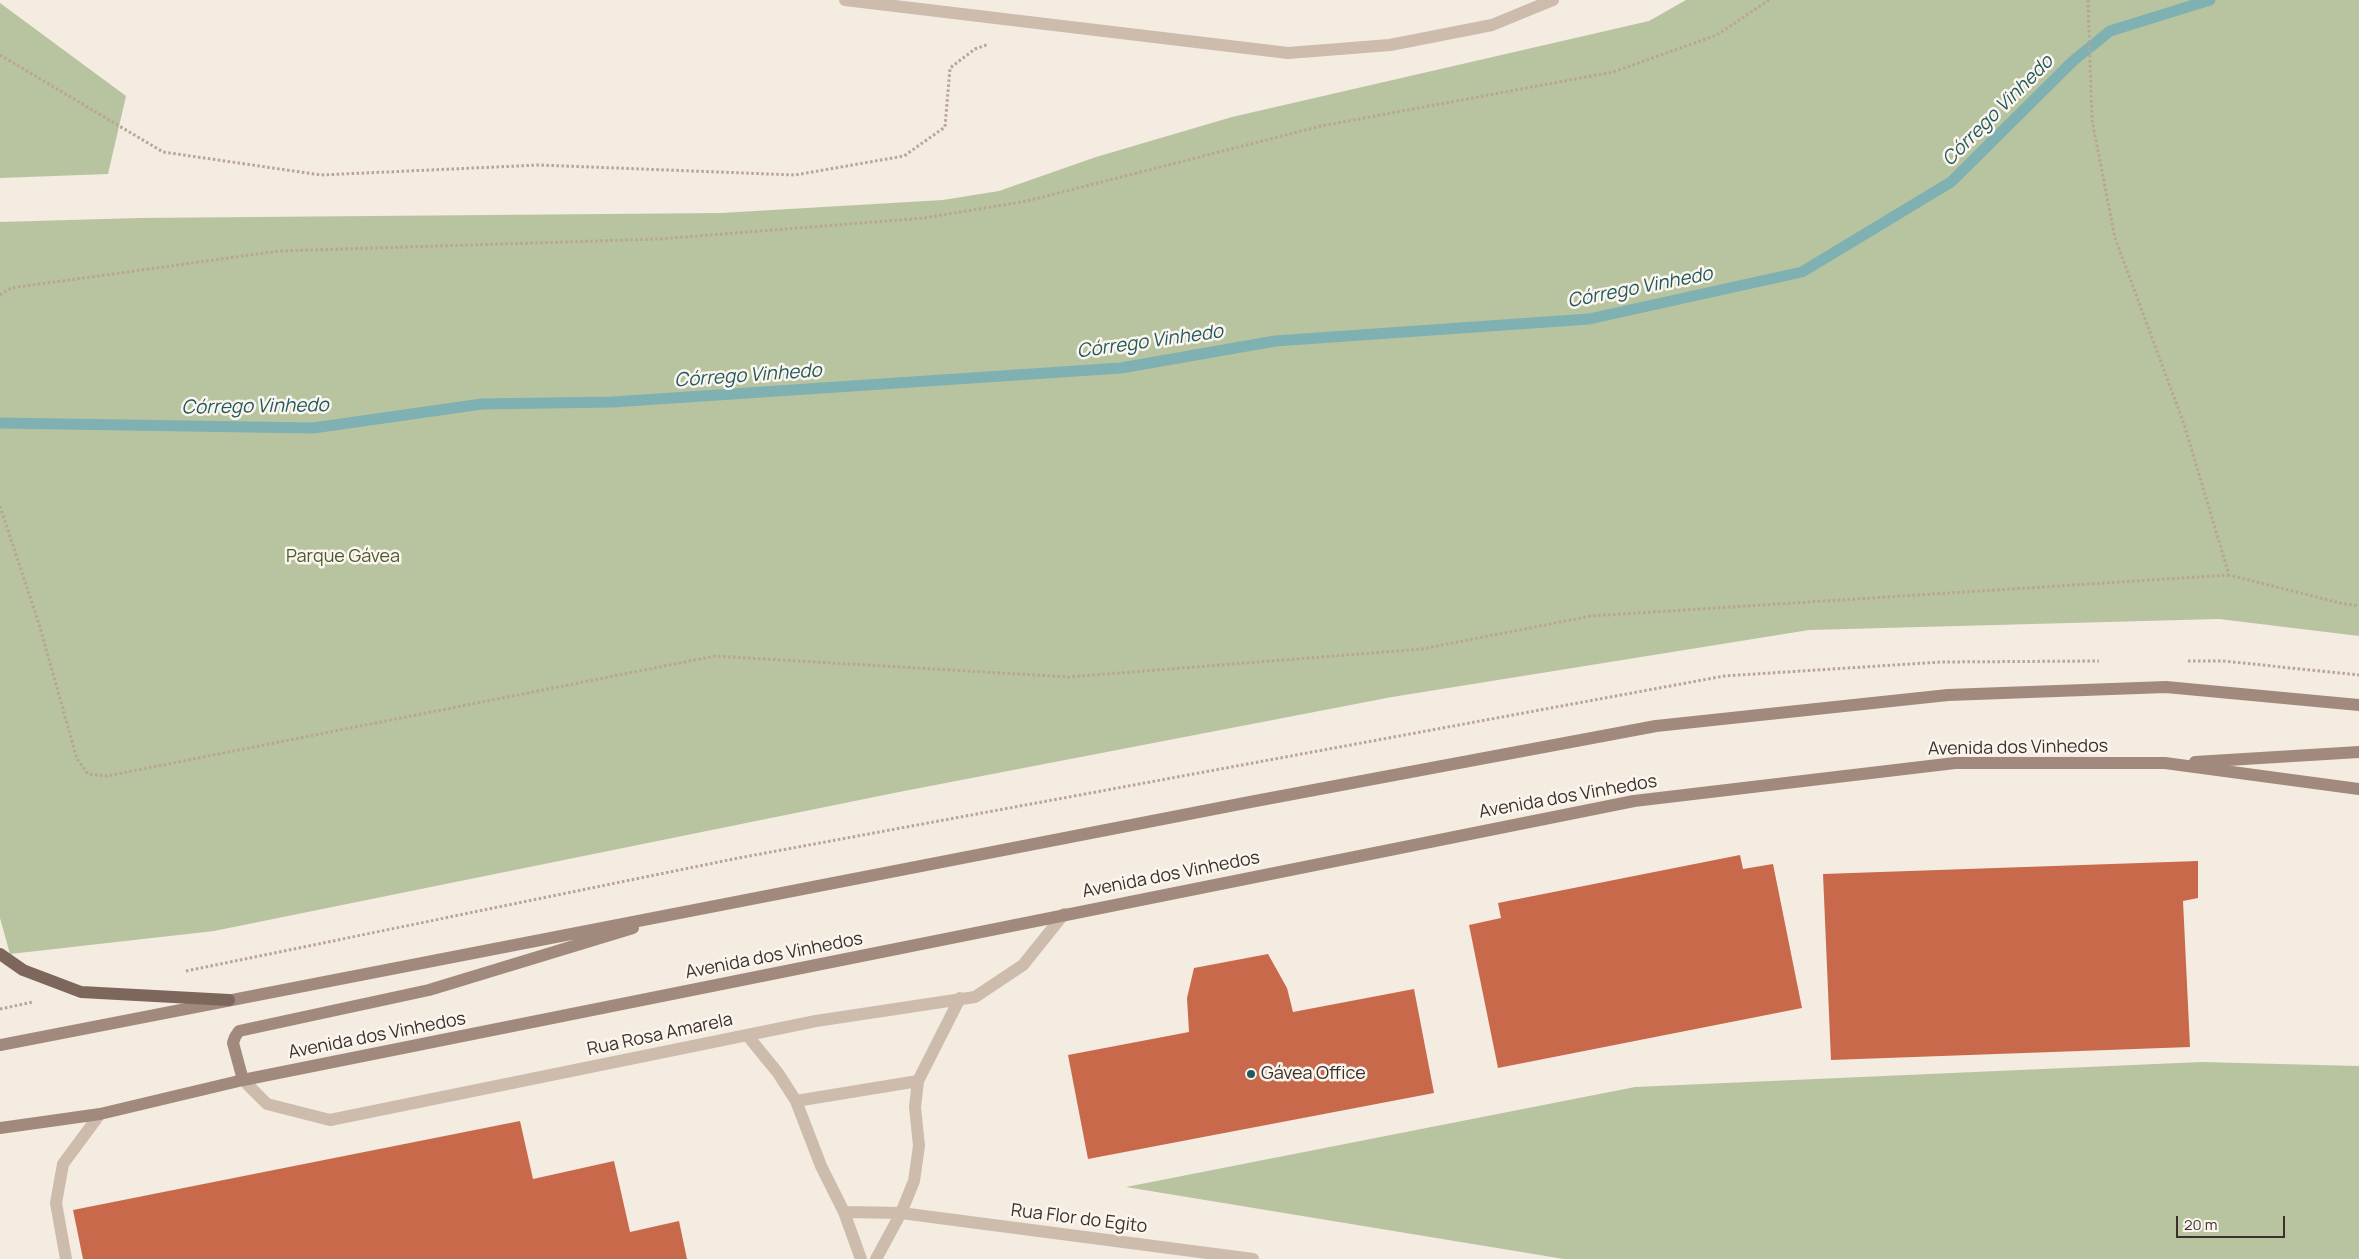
<!DOCTYPE html>
<html>
<head>
<meta charset="utf-8">
<style>
	body { margin:0 }
	#map { position:relative; width:2359px; height:1259px; overflow:hidden; background:#f4ebe1; font-family:Manrope,sans-serif }
	canvas { display:block }
	.scale { position:absolute; left:2176px; top:1216px; width:109px; height:22px; box-sizing:border-box; border:2px solid #3b302b; border-top:0; padding-left:6px; font-size:15px; line-height:18px; white-space:nowrap; color:#3b302b; -webkit-text-stroke:4px #fbf5ee; paint-order:stroke }
</style>
</head>
<body>
<div id="map">
<canvas width="2359" height="1259"></canvas>
<div class="scale">20 m</div>
</div>
<script>
const ctx = document.querySelector('canvas').getContext('2d');
ctx.lineJoin = 'round';
function fill(path, color) { ctx.fillStyle = color; ctx.fill(path, 'evenodd'); }
const shape = rows => new Path2D(rows.map(r => 'M' + r).join(''));
function stroke(path, color, width, dash) { ctx.strokeStyle = color; ctx.lineWidth = width; ctx.lineCap = dash ? 'butt' : 'round'; ctx.setLineDash(dash || []); ctx.stroke(path); }
function label(font, color, halo, rows, align = 'center') {
  ctx.font = font + ' Manrope,sans-serif'; ctx.lineWidth = 5; ctx.setLineDash([]); ctx.textBaseline = 'middle'; ctx.strokeStyle = halo; ctx.fillStyle = color; for (const [text, x, y, turn = 0] of rows) {
    ctx.save(); ctx.translate(x, y); ctx.rotate((+turn || 0) * Math.PI / 180); ctx.textAlign = isNaN(turn) ? turn : align; if (halo) ctx.strokeText(text, 0, 0); ctx.fillText(text, 0, 0); ctx.restore();
  }
}
fill(shape([
	[1686,0,2359,0,2359,636,2219,619,1809,630,1392,697,899,792,214,931,10,954,0,918,0,222,140,218,721,213,943,200,999,191,1096,157,1232,117,1649,21],
	[0,3,126,96,108,174,0,178],
	[2201,1062,2359,1066,2359,1259,1564,1259,1126,1187,1635,1087]
]), '#b8c4a0');
stroke(shape([
	[0,423,313,428,482,404,613,402,1121,368,1275,341,1589,319,1802,272,1951,182,2073,61,2110,31,2210,0]
]), '#7fb0b2', 11);
fill(shape([
	[1740,855,1743,869,1773,864,1802,1008,1498,1068,1469,925,1501,918,1498,903],
	[2198,861,2198,898,2183,901,2190,1047,1831,1060,1823,874],
	[1268,954,1287,988,1293,1012,1414,989,1434,1093,1088,1159,1068,1055,1189,1032,1187,998,1194,968],
	[520,1121,533,1179,614,1161,630,1232,679,1221,687,1259,83,1259,73,1210]
]), '#c8694b');
stroke(shape([
	[2088,0,2092,120,2115,238,2184,424,2229,575,2340,603,2359,606],
	[0,55,163,152,321,175,539,165,795,175,904,156,945,127,950,68,975,49,989,44],
	[0,295,11,288,279,251,659,239,924,218,1027,201,1321,126,1613,72,1717,35,1769,0],
	[0,506,39,624,77,759,88,774,107,776,715,656,1069,677,1422,649,1591,616,2229,575],
	[2188,661,2223,661,2359,675],
	[186,971,733,859,1724,676,1941,662,2099,661],
	[0,1009,33,1002]
]), '#b9a596', 3, [2.5, 2.5]);
stroke(shape([
	[845,0,1288,53,1390,45,1492,25,1553,0],
	[747,1035,778,1073,796,1101,821,1166,844,1212,861,1259],
	[243,1080,267,1104,330,1120,816,1021,975,997,1023,965,1064,914],
	[796,1101,918,1081],
	[844,1212,901,1213,1253,1259],
	[66,1259,56,1203,63,1164,100,1114],
	[876,1259,901,1213,914,1181,919,1146,915,1107,918,1081,960,998]
]), '#cdbbac', 12);
stroke(shape([
	[2195,762,2359,752],
	[0,1045,1250,802,1656,726,1948,695,2166,687,2359,705],
	[243,1080,233,1043,235,1037,239,1031,429,990,633,928],
	[0,1128,100,1114,243,1080,1634,801,1955,763,2165,763,2359,789]
]), '#a18a7d', 12);
stroke(shape([
	[0,954,23,970,81,992,229,1000]
]), '#7d675c', 12);
for (const [x, y, r, color] of [
	[1251,1074,5,"#1f5a5e"]
]) { const dot = new Path2D(); dot.arc(x, y, r, 0, 2 * Math.PI); ctx.fillStyle = color; ctx.fill(dot); stroke(dot, '#fbf5ee', 2); }
label('18px', '#4a5a2e', '#fbf5ee', [
	["Parque Gávea",343,557]
]);
label('18px', '#3b302b', '#fbf5ee', [
	["Avenida dos Vinhedos",2018,748,-1],
	["Avenida dos Vinhedos",1568,797,-10],
	["Avenida dos Vinhedos",1171,875,-11],
	["Avenida dos Vinhedos",774,956,-11],
	["Rua Rosa Amarela",660,1035,-12],
	["Avenida dos Vinhedos",377,1036,-11],
	["Rua Flor do Egito",1079,1219,7]
]);
label('18px', '#3b302b', '#fbf5ee', [
	["Gávea Office",1261,1074]
], 'left');
label('italic 19px', '#1f5a5e', '#fbf5ee', [
	["Córrego Vinhedo",1998,111,-45],
	["Córrego Vinhedo",1640,288,-11],
	["Córrego Vinhedo",1150,342,-8],
	["Córrego Vinhedo",748,376,-4],
	["Córrego Vinhedo",255,407,-1]
]);
</script>
</body>
</html>
